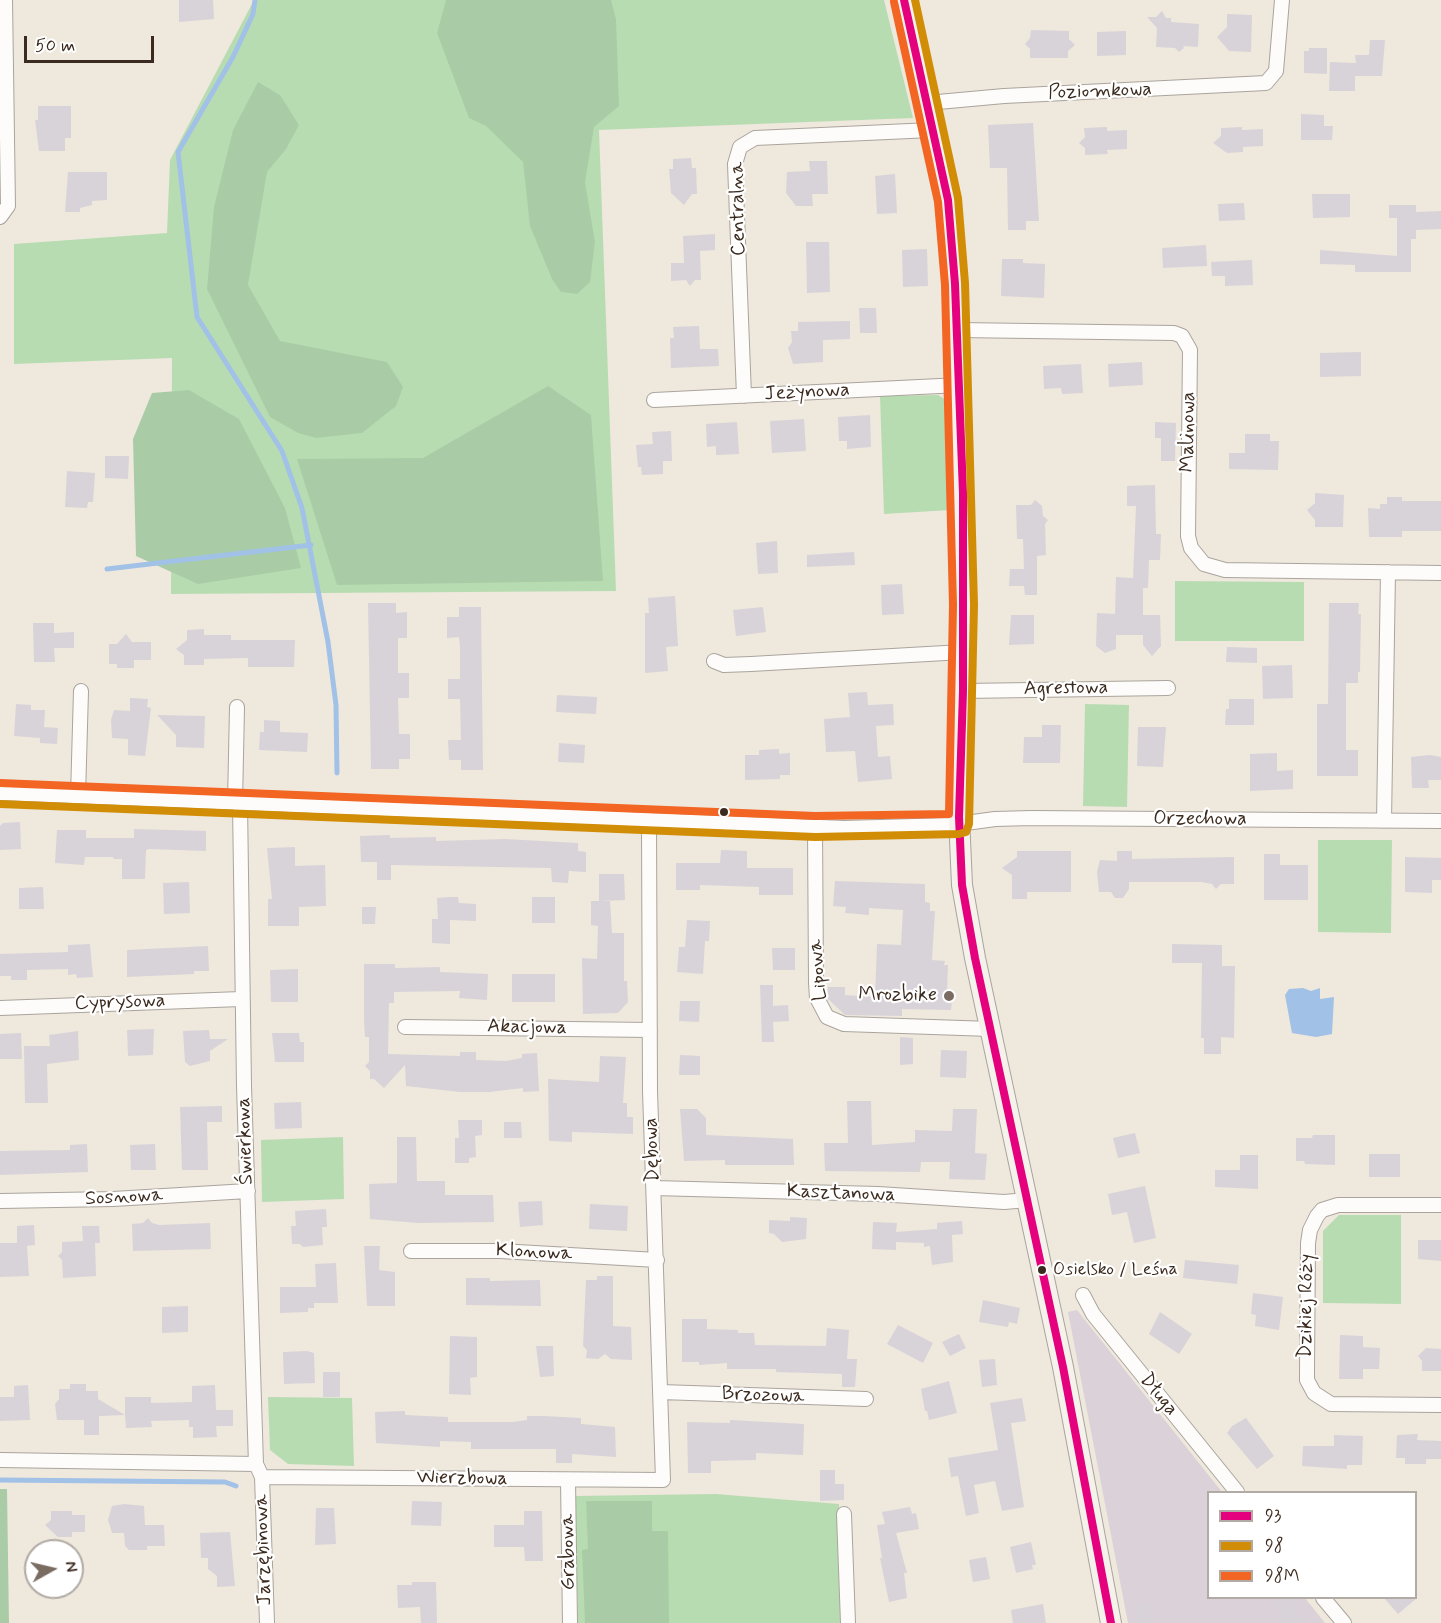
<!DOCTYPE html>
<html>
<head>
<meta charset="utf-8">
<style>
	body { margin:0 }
	#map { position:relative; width:1441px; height:1623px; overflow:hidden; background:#efe8dd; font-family:Mynerve,sans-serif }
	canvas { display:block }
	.legend { position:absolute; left:1207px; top:1491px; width:210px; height:108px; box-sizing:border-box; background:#fff; border:2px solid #b1aaa5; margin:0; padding:8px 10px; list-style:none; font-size:18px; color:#3b2a1e }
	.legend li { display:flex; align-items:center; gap:12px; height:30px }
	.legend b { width:30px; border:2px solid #b1aaa5 }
	.north { position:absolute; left:24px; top:1539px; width:60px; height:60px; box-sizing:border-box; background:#fff; border:2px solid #b1aaa5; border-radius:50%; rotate:82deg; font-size:16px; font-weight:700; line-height:24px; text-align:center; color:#3b2a1e }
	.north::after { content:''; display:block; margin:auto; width:21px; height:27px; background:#7a6c61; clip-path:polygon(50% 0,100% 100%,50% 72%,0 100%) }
	.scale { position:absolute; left:24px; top:36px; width:130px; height:27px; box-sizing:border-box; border:3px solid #3b2a1e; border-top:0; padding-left:8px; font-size:18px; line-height:21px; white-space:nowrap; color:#3b2a1e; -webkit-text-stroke:4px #fff; paint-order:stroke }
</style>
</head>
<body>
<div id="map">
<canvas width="1441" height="1623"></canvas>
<ul class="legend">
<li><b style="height:8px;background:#e5007d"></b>93</li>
<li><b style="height:8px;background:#d18d06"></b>98</li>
<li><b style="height:8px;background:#f26522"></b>98M</li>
</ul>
<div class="north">N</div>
<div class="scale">50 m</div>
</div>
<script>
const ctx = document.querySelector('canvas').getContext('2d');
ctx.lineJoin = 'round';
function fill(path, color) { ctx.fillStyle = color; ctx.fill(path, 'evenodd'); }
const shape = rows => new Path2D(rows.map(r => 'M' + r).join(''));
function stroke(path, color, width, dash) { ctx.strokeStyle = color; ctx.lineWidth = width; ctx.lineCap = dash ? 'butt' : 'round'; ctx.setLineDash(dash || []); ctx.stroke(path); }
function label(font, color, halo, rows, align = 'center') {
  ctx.font = font + ' Mynerve,sans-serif'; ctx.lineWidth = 4.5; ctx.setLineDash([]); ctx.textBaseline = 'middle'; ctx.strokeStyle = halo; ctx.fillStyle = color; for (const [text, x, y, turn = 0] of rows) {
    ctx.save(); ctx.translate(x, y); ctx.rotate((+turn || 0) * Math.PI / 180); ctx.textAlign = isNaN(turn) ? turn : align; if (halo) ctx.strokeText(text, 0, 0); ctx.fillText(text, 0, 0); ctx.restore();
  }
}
fill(shape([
	[1077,1310,1222,1492,1208,1492,1208,1598,1305,1598,1325,1623,1128,1623,1068,1312]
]), '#dbd1d9');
fill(shape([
	[254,0,884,0,913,118,599,130,616,591,171,594,172,358,14,364,14,244,167,233,170,160],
	[938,395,946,400,950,510,884,514,880,396],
	[1175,581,1304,582,1304,641,1175,641],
	[1085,704,1129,705,1127,807,1083,806],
	[1318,840,1392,840,1391,933,1318,932],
	[343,1137,344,1199,262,1202,261,1140],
	[1339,1215,1401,1215,1401,1304,1323,1303,1323,1231],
	[268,1397,352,1398,354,1466,288,1464,270,1450],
	[716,1494,839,1504,841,1623,578,1623,575,1496]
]), '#b8dcb2');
fill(shape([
	[446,0,611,0,616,19,619,106,594,127,585,182,595,242,590,282,577,294,561,292,552,279,530,226,523,162,486,126,469,118,437,33],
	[258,82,280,95,299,125,286,149,267,172,248,285,280,341,387,362,403,387,396,406,362,433,316,438,298,433,270,417,207,289,214,207,233,130],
	[548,386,591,415,603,581,337,585,297,459,423,458],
	[189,390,239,419,285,508,301,568,198,584,136,556,133,439,152,393],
	[0,1489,7,1489,9,1623,0,1623],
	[586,1501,652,1501,652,1531,668,1531,669,1623,585,1623,582,1550,588,1549]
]), '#a9cca7');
fill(shape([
	[1303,988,1311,991,1320,988,1320,999,1334,997,1332,1034,1316,1037,1292,1033,1285,995,1289,989]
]), '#a1c1e7');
stroke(shape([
	[255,0,253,14,233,57,178,152,197,317,282,451,302,508,328,642,336,705,337,773],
	[107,569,311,545],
	[0,1480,225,1482,236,1486]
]), '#a1c1e7', 5);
fill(shape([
	[179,0,213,0,214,19,179,22],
	[1162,11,1166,18,1171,18,1171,22,1199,24,1198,47,1183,46,1184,48,1179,52,1175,48,1156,47,1157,28,1147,17,1156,17],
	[1227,14,1252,15,1251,52,1229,51,1217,37,1227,27],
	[1031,30,1069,31,1069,39,1075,45,1068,51,1068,58,1030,58,1030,49,1025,44,1030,38],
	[1126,31,1126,55,1097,56,1097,32],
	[1370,40,1385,40,1382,76,1355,76,1355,91,1329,91,1330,62,1356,63,1355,55,1369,55],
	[1309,48,1327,48,1327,74,1304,73,1304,51,1309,51],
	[38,106,71,106,71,138,65,138,65,151,39,151,35,120,38,120],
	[1301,114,1324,115,1324,126,1333,126,1332,140,1301,140],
	[1033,123,1039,221,1026,221,1026,230,1008,230,1007,168,990,168,988,125],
	[1107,127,1107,131,1127,130,1127,149,1107,150,1108,154,1085,155,1085,148,1079,143,1085,137,1084,128],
	[1242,127,1242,130,1263,129,1263,146,1243,147,1243,152,1227,153,1213,143,1221,136,1221,128],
	[691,158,692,168,696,168,697,194,692,194,684,205,671,193,669,169,673,169,673,159],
	[809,161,827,161,828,194,812,194,813,206,796,206,786,193,787,172,810,171],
	[68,172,107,172,107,200,92,201,92,205,80,208,80,212,65,212],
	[895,174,897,213,877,214,875,176],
	[1312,194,1350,194,1350,217,1313,218],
	[1244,203,1245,220,1219,221,1218,204],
	[1389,205,1416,205,1416,212,1441,211,1441,229,1416,230,1416,239,1411,239,1411,272,1355,272,1355,265,1320,264,1320,250,1397,256,1397,218,1389,218],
	[715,234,715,250,700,251,701,280,695,280,690,286,686,280,671,281,671,263,684,263,683,236],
	[806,242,829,242,830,292,807,293],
	[1206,245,1207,266,1163,268,1162,248],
	[927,249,928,286,903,287,902,250],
	[1002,259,1023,259,1023,263,1045,264,1044,298,1001,296],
	[1252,260,1253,285,1225,286,1225,276,1212,276,1211,262],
	[859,308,876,308,877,333,860,333],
	[850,321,850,339,823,340,823,362,793,364,788,348,792,342,791,331,798,331,798,322],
	[699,326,700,349,718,349,719,366,671,368,670,338,674,338,673,327],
	[1361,352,1361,376,1320,377,1320,353],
	[1142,362,1143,385,1109,387,1108,364],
	[1081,364,1083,393,1062,394,1061,388,1044,389,1043,366],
	[870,415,871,447,847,449,847,441,839,441,838,417],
	[804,419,806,451,772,453,770,421],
	[737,422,739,454,716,455,716,446,707,447,706,424],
	[1155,422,1176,423,1175,461,1161,461,1161,438,1155,438],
	[671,431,672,461,663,461,663,474,642,475,641,467,638,467,636,445,653,444,652,432],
	[1245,434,1270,434,1270,441,1279,441,1278,470,1229,469,1229,453,1245,453],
	[105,456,129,456,128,479,105,478],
	[67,471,95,473,93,502,88,502,87,508,65,507],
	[1155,485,1156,534,1161,534,1160,560,1149,560,1148,588,1143,588,1143,615,1160,615,1161,646,1152,656,1143,645,1143,635,1116,635,1116,649,1105,653,1096,646,1097,613,1115,614,1116,577,1133,578,1136,506,1127,506,1127,486],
	[1315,493,1344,495,1343,527,1315,527,1315,520,1307,510,1315,503],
	[1387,497,1402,497,1402,501,1441,501,1441,531,1402,531,1402,537,1369,537,1368,508,1380,509,1380,504,1387,504],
	[1035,500,1042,506,1043,516,1048,520,1045,524,1046,555,1037,556,1037,595,1025,595,1024,586,1009,586,1010,569,1024,569,1023,539,1017,539,1016,505,1031,505],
	[777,541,778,573,758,574,756,543],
	[854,552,855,565,807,567,807,555],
	[902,584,904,614,882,615,881,585],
	[675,596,678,646,666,647,668,671,645,673,645,613,649,613,648,598],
	[368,603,396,603,396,613,407,612,407,638,398,638,398,673,409,673,409,698,398,698,399,734,410,734,410,759,399,759,399,769,371,769],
	[1329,603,1359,603,1358,614,1361,614,1360,672,1358,672,1358,683,1346,683,1346,750,1358,750,1358,776,1317,776,1317,704,1328,704],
	[459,607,481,607,483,770,461,770,461,760,449,760,448,740,461,740,460,699,448,699,448,679,460,679,460,647,459,637,447,638,447,617,459,617],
	[763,607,766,632,736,636,733,610],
	[1011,615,1034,615,1034,644,1009,645],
	[33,623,54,623,54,633,74,632,74,648,54,648,55,662,34,662],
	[204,629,204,635,231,635,231,640,295,640,294,667,248,667,248,658,204,659,204,665,184,665,184,655,176,649,187,640,187,630],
	[126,634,132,642,151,642,151,660,134,660,134,668,117,668,117,664,109,664,109,644,117,644],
	[1227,647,1257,648,1257,663,1226,662],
	[1292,665,1293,698,1263,699,1262,666],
	[867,692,868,705,893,704,894,725,876,726,878,757,890,756,892,779,858,782,855,751,826,752,824,719,850,717,848,693],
	[557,695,597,697,596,714,556,712],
	[130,698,148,699,147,707,151,708,145,756,128,755,128,739,112,738,111,720,114,710,130,711],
	[1229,699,1254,699,1254,725,1225,725,1226,709,1229,709],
	[16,704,31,705,31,710,45,710,44,727,58,728,57,744,40,743,40,738,14,736],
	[157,715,205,716,204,748,176,747,176,735],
	[264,720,280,721,280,732,308,733,307,752,259,750,260,732,264,732],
	[1042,725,1061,725,1060,763,1023,763,1024,737,1042,737],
	[1138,727,1166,727,1163,767,1137,766],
	[559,743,585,745,584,763,558,762],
	[779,749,779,754,790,753,790,775,780,775,780,779,745,780,745,755,759,755,759,750],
	[1277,753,1277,771,1293,770,1293,789,1250,791,1250,754],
	[1430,755,1441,757,1441,780,1428,780,1429,788,1412,788,1411,757],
	[20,822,21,849,0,850,0,826,3,823],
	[134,829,206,831,206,851,149,849,146,850,145,879,122,879,122,859,114,859,113,857,85,857,84,865,55,863,57,830,86,830,86,838,134,838],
	[390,835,390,838,436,837,436,841,505,839,578,843,578,851,586,852,586,872,569,871,568,883,552,882,551,868,391,865,391,880,377,880,377,862,361,862,360,836],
	[295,847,295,866,325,865,326,906,299,907,299,926,268,926,268,899,272,899,267,848],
	[721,850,747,851,747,868,793,868,793,895,759,895,759,887,700,885,700,890,676,890,676,863,720,863],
	[1017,851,1071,851,1071,892,1027,892,1027,899,1012,899,1012,875,1002,868,1017,857],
	[1117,851,1132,851,1132,859,1234,857,1234,884,1221,884,1216,889,1212,884,1202,882,1129,882,1129,889,1123,898,1115,898,1111,892,1099,892,1097,872,1100,860,1117,861],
	[1264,854,1280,854,1280,865,1308,865,1308,900,1264,900],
	[1405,857,1441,858,1441,880,1432,880,1432,893,1405,892],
	[599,874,624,874,625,900,603,901,610,900,612,933,624,933,624,981,627,981,628,1002,618,1013,583,1014,582,958,597,959,598,926,591,925,591,901,599,901],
	[835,881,925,884,925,902,930,903,930,911,935,911,932,960,945,961,944,965,948,965,947,991,953,992,951,1010,902,1009,902,1016,845,1015,827,998,828,987,845,987,845,995,875,997,877,944,901,945,903,910,869,908,869,915,845,913,846,907,833,906],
	[189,882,190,913,164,914,163,883],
	[43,887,44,909,19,909,19,888],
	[449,897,458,897,459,903,476,904,476,921,450,920,450,944,432,943,432,919,438,919,437,898],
	[532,897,555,897,555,923,532,923],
	[362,907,376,907,375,924,362,924],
	[687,920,710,921,709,941,705,941,703,974,677,972,679,947,685,947],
	[90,944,93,977,77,978,76,974,68,975,68,969,27,970,27,980,11,980,11,976,0,976,0,954,68,952,68,945],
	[1172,944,1222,945,1222,966,1235,966,1234,1038,1221,1037,1221,1054,1204,1054,1204,1038,1201,1038,1202,963,1172,963],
	[208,946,209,971,194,971,194,974,127,977,127,950],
	[772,948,795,948,795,970,773,970],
	[364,964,395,964,395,968,440,967,440,972,488,974,487,1000,459,998,460,991,394,992,394,1003,389,1003,388,1054,460,1056,460,1052,476,1052,476,1060,506,1061,522,1058,522,1054,537,1053,539,1091,523,1092,523,1088,489,1092,460,1092,406,1086,405,1065,384,1088,374,1079,370,1079,370,1071,365,1066,369,1062,369,1037,365,1037,364,1020],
	[298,969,298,1002,271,1002,270,970],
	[512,974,555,974,555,1002,512,1002],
	[760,985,773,985,773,1006,788,1005,789,1021,773,1022,774,1042,762,1042],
	[680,1001,700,1001,699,1022,679,1021],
	[154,1029,153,1055,128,1056,127,1030],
	[209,1030,210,1039,228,1039,210,1051,210,1061,190,1066,185,1062,183,1031],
	[78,1031,79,1060,47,1064,48,1103,25,1103,24,1046,50,1046,49,1035],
	[21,1033,22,1059,0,1059,0,1034],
	[272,1033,299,1033,300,1042,304,1042,304,1062,275,1062],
	[900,1037,913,1038,913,1064,900,1065],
	[941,1050,967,1051,966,1078,940,1077],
	[680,1055,700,1056,700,1075,679,1075],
	[600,1056,626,1057,623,1103,627,1103,627,1117,633,1117,633,1134,572,1132,572,1142,549,1141,548,1079,599,1082],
	[847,1101,871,1101,872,1145,915,1142,915,1130,952,1131,953,1109,977,1109,975,1153,987,1154,985,1180,949,1179,950,1162,921,1162,920,1172,825,1171,824,1143,848,1143],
	[301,1102,302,1128,275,1129,274,1103],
	[222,1106,222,1122,207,1122,208,1170,182,1170,180,1107],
	[680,1109,697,1109,706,1118,706,1135,793,1139,794,1165,725,1165,725,1160,684,1161],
	[458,1120,482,1120,482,1135,475,1136,476,1157,469,1158,469,1163,455,1163,455,1138,459,1138],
	[504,1122,521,1122,522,1138,504,1138],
	[1135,1133,1140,1153,1118,1158,1113,1138],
	[1313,1135,1335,1135,1335,1165,1305,1164,1304,1161,1296,1161,1296,1138,1312,1138],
	[397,1137,416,1137,417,1181,445,1181,445,1195,493,1195,494,1222,419,1223,370,1219,369,1184,397,1183],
	[87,1144,88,1172,0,1175,0,1151,70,1150,70,1145],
	[155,1144,156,1170,131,1170,130,1145],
	[1369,1154,1400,1154,1400,1177,1369,1177],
	[1240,1155,1258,1155,1258,1189,1215,1187,1215,1170,1240,1170],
	[1145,1186,1156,1238,1134,1243,1127,1212,1112,1215,1108,1194],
	[542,1201,543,1225,520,1227,518,1202],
	[590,1204,628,1206,627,1231,589,1229],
	[326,1209,327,1227,322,1227,323,1245,303,1247,300,1244,292,1244,291,1226,296,1226,295,1211],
	[790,1217,807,1218,806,1239,782,1242,774,1234,769,1233,769,1220,790,1221],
	[148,1218,152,1223,159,1225,210,1223,211,1249,133,1251,132,1224,143,1223],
	[962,1221,963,1234,952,1235,953,1262,932,1265,930,1246,924,1247,924,1243,896,1242,896,1250,872,1249,873,1222,897,1223,896,1232,937,1229,937,1223],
	[34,1225,35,1245,27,1246,29,1276,0,1277,0,1243,17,1243,17,1226],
	[82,1226,99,1226,100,1243,95,1243,96,1276,63,1278,62,1260,58,1256,62,1252,62,1242,83,1241],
	[1418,1240,1441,1240,1441,1261,1418,1259],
	[364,1246,380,1246,379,1270,395,1272,395,1306,367,1306],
	[1185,1260,1239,1265,1237,1284,1183,1278],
	[336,1263,338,1303,314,1303,314,1308,308,1308,308,1312,280,1313,280,1287,316,1287,315,1264],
	[597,1276,613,1276,613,1326,631,1327,632,1360,611,1359,605,1354,598,1359,586,1358,587,1350,583,1346,586,1280,597,1280],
	[466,1278,490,1278,490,1281,540,1280,541,1306,466,1305],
	[1253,1293,1283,1297,1279,1330,1255,1326,1256,1315,1251,1314],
	[983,1300,1020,1308,1017,1324,1009,1322,1008,1327,979,1322],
	[188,1306,188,1332,162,1333,162,1307],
	[1160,1312,1192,1334,1179,1354,1149,1334],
	[682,1319,707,1319,707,1329,738,1330,738,1333,754,1333,755,1345,826,1346,827,1328,849,1330,847,1359,857,1359,855,1387,842,1387,842,1374,776,1372,776,1369,727,1369,727,1363,699,1365,699,1362,682,1362],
	[898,1325,933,1343,923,1363,887,1344],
	[959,1334,966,1348,950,1356,942,1342],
	[1340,1335,1363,1336,1363,1347,1380,1348,1379,1369,1363,1369,1363,1379,1339,1379],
	[450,1336,477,1337,477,1377,470,1378,471,1395,449,1394],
	[536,1346,553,1346,554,1376,540,1377],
	[1426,1348,1441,1349,1441,1371,1422,1371,1422,1361,1418,1356],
	[307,1351,314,1353,315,1383,284,1384,283,1352],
	[995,1359,997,1385,982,1387,979,1360],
	[323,1372,340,1372,340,1397,323,1397],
	[949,1381,957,1413,929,1420,927,1411,925,1411,921,1389],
	[70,1384,86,1384,86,1391,98,1391,98,1399,125,1415,125,1397,151,1397,151,1403,192,1402,192,1386,215,1385,216,1410,233,1410,233,1426,216,1426,217,1437,193,1438,193,1427,189,1427,189,1420,151,1421,152,1427,126,1428,125,1415,99,1416,99,1435,84,1435,84,1420,57,1420,55,1404,59,1399,59,1389,70,1389],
	[28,1385,30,1420,0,1421,0,1397,14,1397,14,1386],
	[1022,1398,1026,1421,1011,1423,1024,1507,1002,1511,995,1481,974,1485,979,1513,966,1516,958,1476,951,1477,948,1458,998,1450,990,1403],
	[405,1411,405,1415,448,1417,448,1422,513,1422,527,1420,527,1416,544,1416,581,1418,581,1424,615,1427,616,1457,572,1454,572,1463,556,1463,556,1449,471,1449,471,1442,440,1441,440,1447,376,1443,375,1412],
	[1246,1418,1274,1456,1257,1469,1227,1433,1232,1426],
	[730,1420,804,1424,803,1455,756,1453,756,1460,711,1461,711,1473,688,1473,687,1422,730,1423],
	[1418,1434,1417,1440,1441,1441,1441,1459,1426,1459,1426,1464,1405,1464,1405,1458,1396,1458,1397,1435],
	[1334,1435,1363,1436,1362,1465,1347,1465,1347,1469,1302,1466,1303,1446,1334,1446],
	[820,1470,835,1470,835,1484,844,1484,844,1500,820,1501],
	[412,1501,442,1502,441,1526,411,1525],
	[124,1504,144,1506,145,1525,164,1525,165,1546,147,1546,147,1550,129,1550,125,1546,124,1533,112,1533,108,1520,112,1506],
	[910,1507,912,1514,916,1513,919,1529,896,1533,907,1573,904,1573,907,1598,889,1602,880,1558,882,1558,877,1525,885,1524,882,1512],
	[316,1508,334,1508,336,1544,315,1545],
	[51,1511,72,1511,72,1515,85,1515,85,1532,72,1532,72,1537,58,1537,45,1525,51,1520],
	[524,1511,542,1511,543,1561,525,1561,524,1547,494,1547,494,1525,524,1525],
	[230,1532,235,1586,217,1587,217,1576,208,1569,208,1558,201,1558,200,1533],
	[1031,1542,1036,1565,1032,1565,1033,1569,1016,1573,1010,1547],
	[986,1557,990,1579,973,1582,969,1560],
	[412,1582,436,1582,437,1623,421,1623,420,1607,398,1608,397,1585,412,1585],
	[1276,1598,1293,1598,1299,1623,1282,1623],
	[1384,1598,1417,1598,1398,1614],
	[1148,1603,1152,1623,1137,1623,1134,1606],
	[1043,1604,1046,1623,1013,1623,1011,1610]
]), '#d8d3d9');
const street = shape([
	[927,103,1004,96,1266,83,1276,71,1282,0],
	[0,217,8,206,5,0],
	[958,330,1174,333,1182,336,1190,350,1188,536,1191,548,1204,564,1225,570,1441,573],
	[744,396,735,164,740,147,755,138,932,130],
	[654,400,960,385],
	[714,661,724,665,751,664,963,652],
	[963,691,1168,688],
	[0,793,844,828,951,825,995,819,1031,818,1441,821],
	[78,796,81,691],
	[235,803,237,707],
	[240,803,244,1086,256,1464,262,1477,267,1623],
	[1384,821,1388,572],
	[815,827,816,983,817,998,827,1017,844,1024,991,1029],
	[0,1008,241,999],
	[405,1027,650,1030],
	[654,1188,878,1194,1004,1202,1028,1200],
	[0,1201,113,1199,248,1191],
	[1441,1205,1338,1205,1322,1210,1317,1216,1310,1230,1308,1243,1307,1370,1307,1380,1314,1393,1331,1404,1441,1405],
	[411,1251,500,1251,657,1260],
	[1083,1295,1093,1314,1237,1492],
	[661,1392,866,1399],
	[0,1460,256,1464],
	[262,1477,663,1480,650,1091,649,820],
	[568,1480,570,1623],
	[844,1514,848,1623],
	[1323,1598,1344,1623]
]);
const secondary = shape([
	[904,0,948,200,955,284,963,493,963,691,959,817,962,885,975,958,1063,1367,1111,1623]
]);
stroke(street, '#aaa49d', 16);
stroke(secondary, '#aaa49d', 22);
stroke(street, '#fdfcfa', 14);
stroke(secondary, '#f5f1eb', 20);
stroke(shape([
	[904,0,948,200,955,284,963,493,963,691,959,817,962,885,975,958,1063,1367,1111,1623]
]), '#e5007d', 8);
stroke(shape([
	[0,804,815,837,959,834,966,832,969,824,974,605,965,283,958,198,915,0]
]), '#d18d06', 8);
stroke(shape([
	[0,783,815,816,949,814,953,605,945,285,938,202,894,2]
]), '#f26522', 8);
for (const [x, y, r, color] of [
	[724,812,5,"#3b2a1e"],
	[949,996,6,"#7a6c61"],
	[1042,1270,5,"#3b2a1e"]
]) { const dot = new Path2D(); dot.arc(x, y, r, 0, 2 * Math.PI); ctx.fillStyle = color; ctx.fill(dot); stroke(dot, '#fff', 2); }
label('18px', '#3b2a1e', '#fff', [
	["Osielsko / Leśna",1053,1270]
], 'left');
label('20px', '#3b2a1e', '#fff', [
	["Poziomkowa",1100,92,-2],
	["Centralna",739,209,-91],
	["Jeżynowa",807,393,-3],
	["Malinowa",1189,432,-89],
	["Agrestowa",1066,689,-1],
	["Orzechowa",1200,820],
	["Lipowa",819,970,-95],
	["Cyprysowa",120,1003,-2],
	["Akacjowa",527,1028,1],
	["Świerkowa",246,1141,-92],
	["Dębowa",653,1150,-92],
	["Kasztanowa",841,1194,2],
	["Sosnowa",124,1198,-3],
	["Klonowa",534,1253,3],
	["Dzikiej Róży",1307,1306,-89],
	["Długa",1158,1395,51],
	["Brzozowa",763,1396,2],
	["Wierzbowa",462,1479,1],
	["Jarzębinowa",264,1550,-92],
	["Grabowa",569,1552,-91]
]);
label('20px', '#3b2a1e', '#fff', [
	["Mrozbike",937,996]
], 'right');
</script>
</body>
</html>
